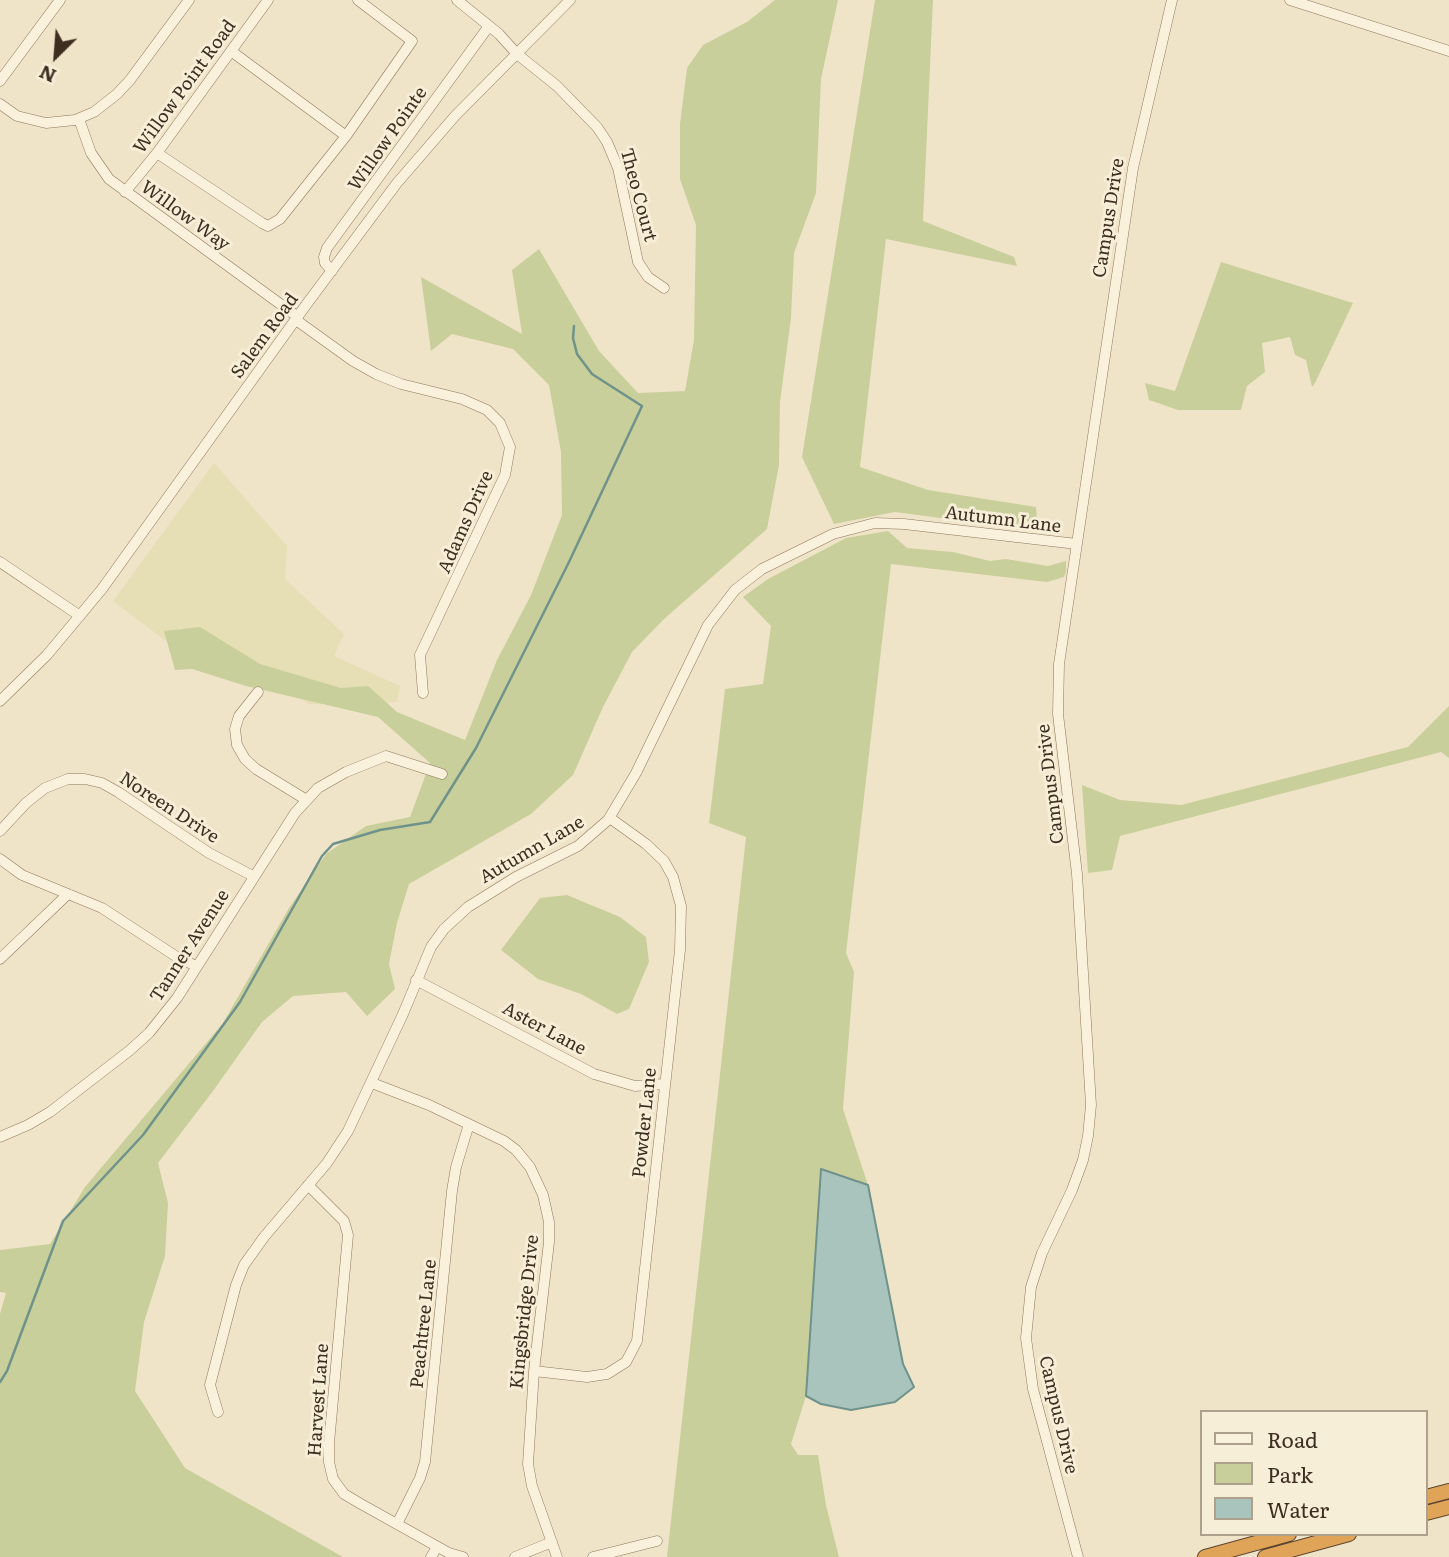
<!DOCTYPE html>
<html>
<head>
<meta charset="utf-8">
<style>
	body { margin:0 }
	#map { position:relative; width:1449px; height:1557px; overflow:hidden; background:#f0e4c8; font-family:Literata,serif }
	canvas { display:block }
	.legend { position:absolute; left:1200px; top:1410px; width:228px; height:126px; box-sizing:border-box; background:#f7eed8; border:2px solid #ada18e; margin:0; padding:9px 12px; list-style:none; font-size:21px; color:#3d2e20 }
	.legend li { display:flex; align-items:center; gap:14px; height:35px }
	.legend b { width:35px; border:2px solid #ada18e }
	.north { position:absolute; left:21px; top:21px; width:70px; height:70px; -webkit-text-stroke:5px #f7eed8; paint-order:stroke; rotate:205deg; font-size:19px; font-weight:700; line-height:28px; text-align:center; color:#3d2e20 }
	.north::after { content:''; display:block; margin:auto; width:24px; height:32px; background:#3d2e20; clip-path:polygon(50% 0,100% 100%,50% 72%,0 100%) }
</style>
</head>
<body>
<div id="map">
<canvas width="1449" height="1557"></canvas>
<ul class="legend">
<li><b style="height:9px;background:#faf1dc"></b>Road</li>
<li><b style="height:19px;background:#c9cf9b"></b>Park</li>
<li><b style="height:19px;background:#a9c4bc"></b>Water</li>
</ul>
<div class="north">N</div>
</div>
<script>
const ctx = document.querySelector('canvas').getContext('2d');
ctx.lineJoin = 'round';
function fill(path, color) { ctx.fillStyle = color; ctx.fill(path, 'evenodd'); }
const shape = rows => new Path2D(rows.map(r => 'M' + r).join(''));
function stroke(path, color, width, dash) { ctx.strokeStyle = color; ctx.lineWidth = width; ctx.lineCap = dash ? 'butt' : 'round'; ctx.setLineDash(dash || []); ctx.stroke(path); }
function label(font, color, halo, rows, align = 'center') {
  ctx.font = font + ' Literata,serif'; ctx.lineWidth = 6; ctx.setLineDash([]); ctx.textBaseline = 'middle'; ctx.strokeStyle = halo; ctx.fillStyle = color; for (const [text, x, y, turn = 0] of rows) {
    ctx.save(); ctx.translate(x, y); ctx.rotate((+turn || 0) * Math.PI / 180); ctx.textAlign = isNaN(turn) ? turn : align; if (halo) ctx.strokeText(text, 0, 0); ctx.fillText(text, 0, 0); ctx.restore();
  }
}
fill(shape([
	[214,463,287,546,285,579,344,634,334,656,400,686,397,702,309,704,202,632,180,628,166,641,113,601]
]), '#e6deb5');
fill(shape([
	[775,0,838,0,821,79,816,193,794,253,791,318,780,402,779,465,767,529,664,619,632,652,603,707,573,775,531,814,409,884,397,923,389,964,395,989,367,1016,346,992,293,996,262,1022,213,1091,158,1163,168,1203,165,1256,144,1322,135,1391,185,1468,343,1557,0,1557,0,1314,6,1293,0,1292,0,1250,50,1244,85,1187,223,1023,289,908,326,854,366,826,410,817,430,763,378,717,246,686,192,669,175,670,164,631,200,627,260,664,341,688,368,686,397,712,465,740,497,660,531,595,562,515,561,452,549,385,513,349,452,334,431,351,421,277,522,334,512,270,539,249,599,351,638,393,685,391,694,340,696,225,680,179,680,124,687,68,703,45,747,22],
	[875,0,933,0,923,221,1014,257,1017,266,886,239,860,467,928,490,1036,507,1038,531,895,512,834,524,802,457],
	[1221,262,1353,303,1315,383,1312,387,1306,360,1295,355,1290,337,1262,343,1265,372,1247,386,1241,410,1178,410,1149,400,1145,383,1175,391],
	[888,531,907,548,953,552,990,561,1006,559,1048,566,1066,561,1066,572,1064,577,1047,582,891,564,846,953,854,972,843,1109,868,1185,821,1169,806,1396,791,1444,798,1455,818,1455,826,1505,839,1557,667,1557,746,837,709,823,725,689,763,684,771,626,743,597,768,579,846,538],
	[1449,706,1449,758,1441,752,1120,836,1112,870,1088,873,1082,785,1120,800,1181,805,1408,747],
	[567,895,620,917,646,937,649,962,629,1009,617,1014,581,994,538,979,501,950,540,898]
]), '#c9cf9b');
const water = shape([
	[821,1169,868,1185,903,1364,914,1387,895,1402,851,1410,821,1404,806,1396,821,1169]
]);
fill(water, '#a9c4bc');
stroke(water, '#6f938a', 2);
stroke(shape([
	[0,1382,7,1371,63,1221,143,1135,240,1002,322,856,333,844,380,830,430,822,476,748,569,562,642,406,592,374,577,354,573,338,574,326]
]), '#6f938a', 2.5);
const minor = shape([
	[457,0,499,34,517,54,557,86,597,127,607,142,618,168,638,262,648,277,664,288],
	[1290,0,1449,51],
	[231,51,346,136],
	[0,81,60,0],
	[0,104,17,116,46,123,75,120,94,112,117,94,130,80,189,0],
	[79,119,91,153,109,179,298,317],
	[157,153,262,223,268,226,280,219,346,136,412,41,358,0],
	[125,192,157,153,268,0],
	[332,271,325,263,324,257,327,248,489,26],
	[296,320,353,361,376,374,401,384,462,399,487,410,500,423,510,447,505,475,420,655,423,693],
	[0,562,80,616],
	[258,692,239,716,235,729,237,745,245,759,256,769,305,799],
	[0,701,47,655,102,589,306,305,397,183,455,116,570,0],
	[0,831,26,803,45,788,68,779,85,779,102,783,118,792,209,853,253,876],
	[0,859,22,875,102,908,177,957,196,966],
	[0,959,68,894],
	[416,980,594,1074,635,1086,664,1084],
	[372,1083,429,1105,504,1141,516,1150,530,1167,543,1195,549,1222,549,1242,534,1371,528,1464,532,1486,557,1557],
	[0,1137,28,1125,50,1112,129,1051,149,1033,177,998,295,813,318,788,346,772,386,756,442,774],
	[308,1185,344,1221,348,1235,329,1443,329,1462,333,1479,344,1494,361,1504,449,1553,463,1557],
	[534,1371,587,1377,607,1374,626,1362,637,1341,680,950,681,906,673,877,664,861,646,844,610,818],
	[218,1412,210,1385,236,1285,244,1265,264,1237,327,1163,348,1131,403,1014,431,947,444,929,468,907,516,877,578,846,608,820,636,773,708,625,735,590,762,569,833,534,875,523,904,524,1077,544],
	[397,1524,420,1478,425,1462,452,1191,456,1167,469,1124],
	[431,1557,437,1547],
	[515,1557,552,1542],
	[593,1557,657,1541],
	[1078,1557,1033,1389,1026,1338,1031,1287,1042,1253,1072,1190,1083,1160,1088,1136,1091,1105,1077,874,1058,714,1059,664,1133,168,1172,0]
]);
const highway = shape([
	[1426,1497,1449,1491],
	[1426,1513,1449,1507],
	[1205,1557,1289,1534],
	[1265,1557,1349,1534]
]);
stroke(minor, '#8d765c', 11);
stroke(highway, '#5b4430', 16);
stroke(minor, '#faf1dc', 10);
stroke(highway, '#e0a458', 14);
label('18px', '#3d2e20', '#f7eed8', [
	["Willow Point Road",185,87,-54],
	["Willow Pointe",388,139,-55],
	["Theo Court",638,195,75],
	["Willow Way",185,216,36],
	["Campus Drive",1109,218,-81],
	["Salem Road",265,336,-54],
	["Autumn Lane",1003,520,7],
	["Adams Drive",466,522,-66],
	["Campus Drive",1051,784,-97],
	["Noreen Drive",169,808,33],
	["Autumn Lane",532,850,-30],
	["Tanner Avenue",190,946,-57],
	["Aster Lane",544,1029,28],
	["Powder Lane",645,1123,-84],
	["Kingsbridge Drive",525,1312,-84],
	["Peachtree Lane",424,1324,-84],
	["Harvest Lane",319,1400,-86],
	["Campus Drive",1058,1415,77]
]);
</script>
</body>
</html>
